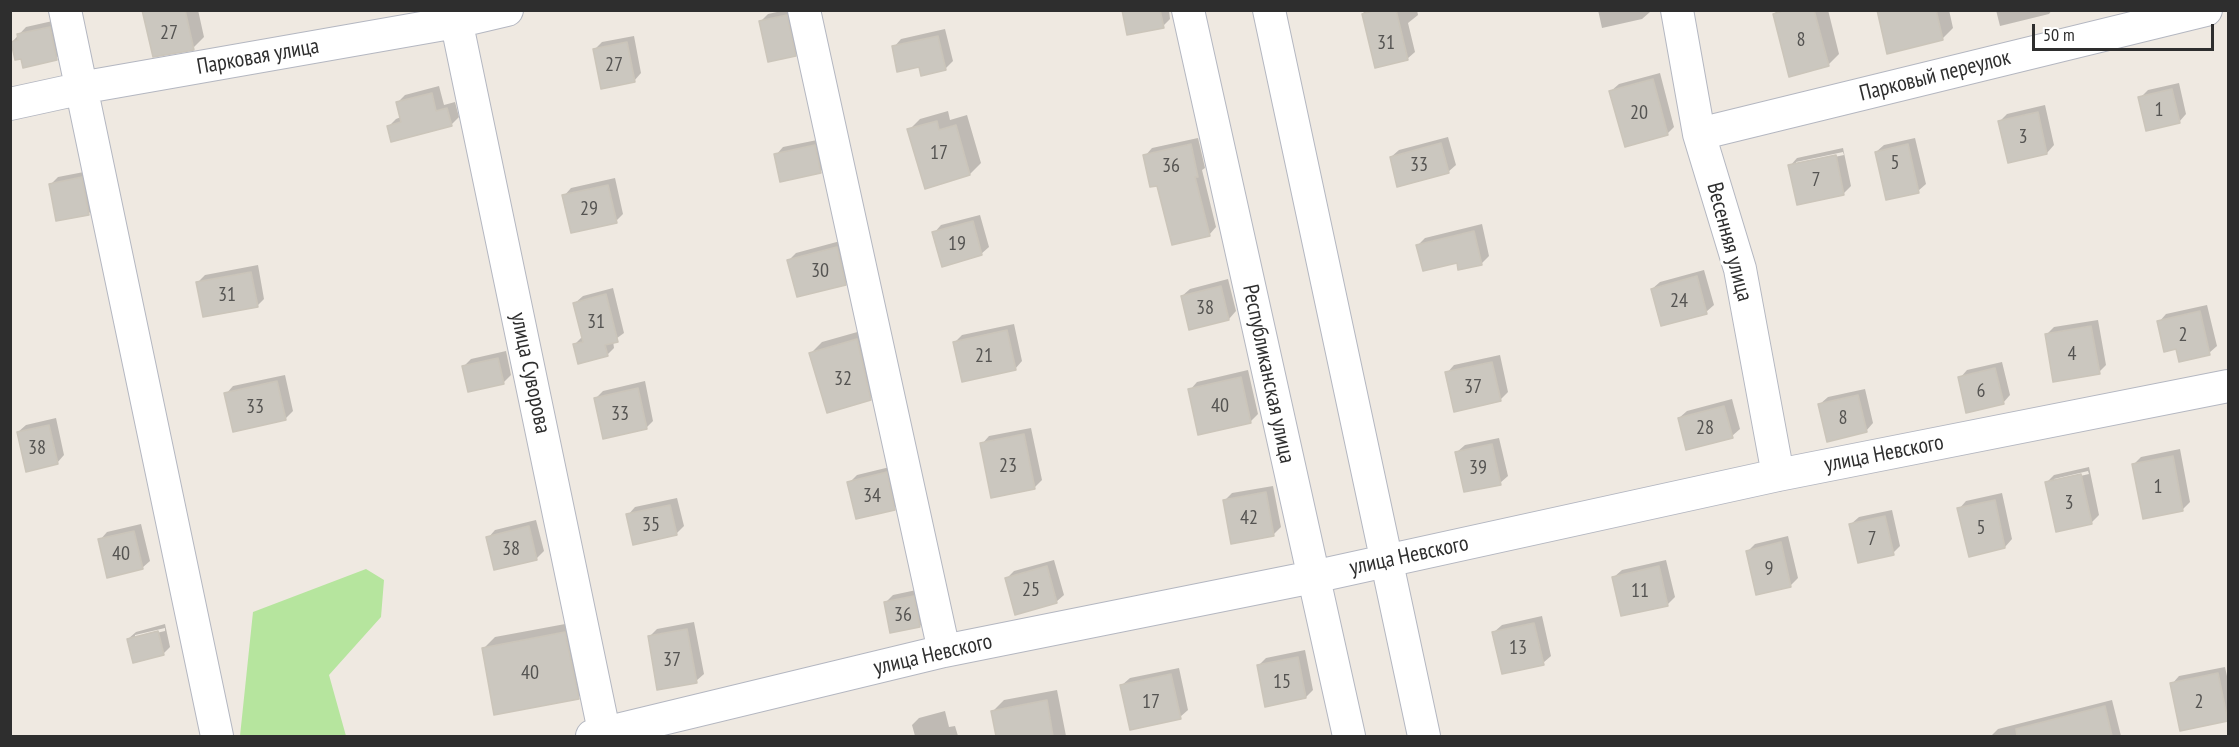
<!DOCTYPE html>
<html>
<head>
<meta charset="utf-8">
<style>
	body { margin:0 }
	#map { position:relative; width:2239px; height:747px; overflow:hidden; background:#efe9e1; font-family:"PT Sans Narrow",sans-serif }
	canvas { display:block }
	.frame { position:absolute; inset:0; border:12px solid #2e2e2e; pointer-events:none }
	.scale { position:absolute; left:2032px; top:24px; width:182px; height:27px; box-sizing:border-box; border:3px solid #2e2e2e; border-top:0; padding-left:8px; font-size:18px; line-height:21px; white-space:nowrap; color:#2e2e2e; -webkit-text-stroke:4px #fff; paint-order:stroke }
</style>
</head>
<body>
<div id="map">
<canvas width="2239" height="747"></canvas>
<div class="frame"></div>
<div class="scale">50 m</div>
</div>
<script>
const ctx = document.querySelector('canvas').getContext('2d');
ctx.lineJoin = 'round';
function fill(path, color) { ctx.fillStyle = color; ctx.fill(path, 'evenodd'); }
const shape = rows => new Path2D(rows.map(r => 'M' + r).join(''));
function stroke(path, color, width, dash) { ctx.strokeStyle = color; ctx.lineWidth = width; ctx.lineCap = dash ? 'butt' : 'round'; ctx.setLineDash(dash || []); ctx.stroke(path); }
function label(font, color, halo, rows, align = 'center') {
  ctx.font = font + ' "PT Sans Narrow",sans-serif'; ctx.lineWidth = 6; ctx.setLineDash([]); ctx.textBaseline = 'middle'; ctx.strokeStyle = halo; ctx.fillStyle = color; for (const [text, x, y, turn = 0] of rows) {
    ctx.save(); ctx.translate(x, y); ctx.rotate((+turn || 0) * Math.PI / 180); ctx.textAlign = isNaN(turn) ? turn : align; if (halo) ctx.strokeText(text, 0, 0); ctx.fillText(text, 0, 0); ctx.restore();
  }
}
fill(shape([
	[366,569,384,580,381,617,329,675,346,736,240,736,253,612]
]), '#b6e59e');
fill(shape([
	[144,10,198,10,204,37,193,48],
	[786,10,794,10,802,47,795,54,760,22,768,14],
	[1123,10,1169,10,1170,19,1163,26],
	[1363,10,1417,10,1418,15,1408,23,1415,52,1407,59,1376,66],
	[1598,10,1649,10,1650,12,1642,19,1602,28],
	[1778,10,1828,10,1839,54,1828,65,1774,14],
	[1878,10,1949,10,1953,28,1942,39],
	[1996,10,2052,10,2049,14,2000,26],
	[57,20,64,51,56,58,12,42,26,27],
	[945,29,953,61,945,69,920,65,894,47,901,39],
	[634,36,641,73,634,81,595,49,602,42],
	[1660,73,1674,127,1667,134,1611,91,1619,84],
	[2179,83,2186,114,2179,122,2140,98,2148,90],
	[439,86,444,105,455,102,459,117,451,125,389,126,396,119,401,117,398,102,405,95],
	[2045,105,2054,145,2047,153,2000,121,2007,114],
	[948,111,950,120,967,115,981,163,970,174,909,130,920,119],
	[1448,137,1456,165,1448,172,1391,157,1399,150],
	[1198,138,1205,168,1202,170,1216,227,1209,235,1158,184,1145,156,1152,148],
	[1915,138,1926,184,1918,191,1876,152,1884,145],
	[822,139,828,164,820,172,776,155,783,147],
	[1843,148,1851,186,1844,193,1790,166,1797,158],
	[1843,152,1844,155,1796,165,1796,162],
	[89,171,96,206,89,213,57,220,51,184,58,177],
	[615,178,623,214,616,221,564,196,571,188],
	[980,215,989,247,981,254,934,233,941,225],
	[1482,224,1489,256,1482,263,1460,269,1458,261,1418,245,1425,238],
	[844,240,852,276,845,283,789,260,796,253],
	[258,265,264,299,257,306,198,282,205,275],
	[1704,270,1714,305,1706,312,1652,289,1660,282],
	[1228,279,1236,311,1229,319,1190,328,1182,296,1190,289],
	[613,288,624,333,613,341,614,348,607,355,574,345,582,337,575,303,583,296],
	[2207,305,2217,346,2209,353,2177,347,2159,322,2166,314],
	[2098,320,2106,365,2099,372,2046,335,2054,327],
	[1014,324,1022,361,1015,369,955,342,962,335],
	[868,329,881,388,870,399,811,353,822,342],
	[506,351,511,375,503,383,464,366,471,359],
	[1500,355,1508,392,1501,399,1447,373,1454,365],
	[2002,362,2010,395,2003,403,1960,378,1967,370],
	[1248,370,1258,414,1251,421,1199,433,1190,390,1197,382],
	[285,375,293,411,286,418,226,394,233,386],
	[645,381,653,421,646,428,596,398,603,391],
	[1865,389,1873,423,1866,431,1820,404,1828,397],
	[1732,399,1740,429,1732,436,1679,418,1687,411],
	[56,418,64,455,57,463,18,432,26,425],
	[1031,428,1042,480,1034,488,982,444,989,436],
	[1499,438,1508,476,1500,483,1457,452,1465,445],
	[2180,449,2190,502,2183,509,2144,517,2134,464,2141,457],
	[894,466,901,501,894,508,849,483,857,475],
	[2089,467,2099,515,2092,522,2057,530,2047,482,2054,475],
	[2088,471,2089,474,2054,482,2054,479],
	[1273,486,1281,527,1273,535,1225,500,1232,493],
	[2002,493,2012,539,2005,547,1959,509,1966,501],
	[677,498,684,526,676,534,628,515,635,507],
	[1892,510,1900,546,1893,553,1851,524,1859,517],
	[536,520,544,551,536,559,488,538,495,530],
	[141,524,150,561,142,568,100,540,107,532],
	[1788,536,1798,578,1791,585,1748,551,1755,544],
	[1054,560,1064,595,1056,602,1007,578,1014,571],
	[1666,560,1675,597,1667,605,1614,577,1622,570],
	[921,589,927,618,920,626,885,603,893,595],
	[1542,616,1551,656,1543,663,1494,632,1502,625],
	[576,622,589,686,578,698,484,648,495,637],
	[694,622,704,674,696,681,649,637,657,629],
	[165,624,170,647,163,654,128,639,136,632],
	[165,628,165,631,135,638,135,635],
	[1305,650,1313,690,1306,697,1258,666,1266,658],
	[2225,667,2228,681,2228,720,2172,684,2179,676],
	[1179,668,1188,710,1180,717,1122,685,1130,678],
	[1057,690,1066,736,998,736,993,711,1004,700],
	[2112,700,2121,736,1991,736,1998,729],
	[945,711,949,727,955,726,958,736,915,736,912,725,919,718]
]), '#0003');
const building = shape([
	[142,10,185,10,194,50,153,57,142,10],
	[1122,10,1160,10,1164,28,1127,35,1122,10],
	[1376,10,1396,10,1408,60,1375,68,1362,14,1376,10],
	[1786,10,1814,10,1829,66,1789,77,1773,14,1786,10],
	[1877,10,1936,10,1943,40,1887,54,1877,10],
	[787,15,796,56,768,62,759,21,787,15],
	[50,27,57,60,23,68,21,59,15,60,11,42,18,40,17,34,50,27],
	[938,36,946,70,921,76,919,67,897,72,892,46,938,36],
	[627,42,635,82,601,89,593,49,627,42],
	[1653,79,1668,135,1625,147,1609,91,1653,79],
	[2172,89,2180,123,2146,131,2138,97,2172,89],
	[432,93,436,111,447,108,452,126,391,142,387,126,401,122,396,102,432,93],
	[2038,112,2047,154,2008,163,1998,121,2038,112],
	[937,121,939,130,956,125,970,175,925,189,907,129,937,121],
	[1441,143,1449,173,1397,187,1390,157,1441,143],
	[1191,144,1198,177,1195,177,1210,236,1172,245,1157,186,1150,187,1143,155,1191,144],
	[1908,144,1919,193,1886,200,1875,152,1908,144],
	[815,145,821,173,780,182,774,154,815,145],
	[1836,155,1844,195,1797,205,1788,165,1836,155],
	[82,177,89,215,56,221,49,184,82,177],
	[608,185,617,223,571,233,562,195,608,185],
	[973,221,982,255,942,267,932,232,973,221],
	[1474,231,1482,265,1458,270,1457,263,1423,271,1416,245,1474,231],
	[837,247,846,285,797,297,787,260,837,247],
	[251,272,258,307,203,317,196,282,251,272],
	[1697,276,1707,314,1661,326,1651,289,1697,276],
	[1221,286,1229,320,1189,330,1181,296,1221,286],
	[606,294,618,342,605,345,608,356,578,364,573,344,583,342,573,303,606,294],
	[2200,311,2210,355,2179,362,2176,349,2164,352,2157,321,2200,311],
	[2091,326,2100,374,2053,382,2045,334,2091,326],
	[1007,330,1016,370,962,382,953,342,1007,330],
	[857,339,871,400,827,413,809,353,857,339],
	[498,358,504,384,468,392,462,366,498,358],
	[1492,362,1501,401,1454,412,1445,372,1492,362],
	[1995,368,2004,404,1966,413,1958,377,1995,368],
	[1241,377,1251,423,1198,435,1188,389,1241,377],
	[277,381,286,420,233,432,224,393,277,381],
	[638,388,647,429,603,439,594,398,638,388],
	[1858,395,1867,432,1827,442,1818,404,1858,395],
	[1724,406,1733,438,1686,450,1678,418,1724,406],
	[49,425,58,464,26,472,17,432,49,425],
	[1024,434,1035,489,991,498,980,443,1024,434],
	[1492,444,1501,485,1464,492,1455,452,1492,444],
	[2173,456,2183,511,2143,519,2132,464,2173,456],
	[887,472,895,510,856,519,847,482,887,472],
	[2081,474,2092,524,2056,532,2045,482,2081,474],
	[1266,492,1274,536,1231,544,1223,500,1266,492],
	[1995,500,2005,548,1969,557,1957,508,1995,500],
	[670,505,677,535,633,545,626,514,670,505],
	[1885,516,1894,555,1858,563,1849,524,1885,516],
	[529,526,537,560,494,570,486,537,529,526],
	[134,531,143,569,107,578,98,539,134,531],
	[1781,542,1791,587,1756,595,1746,551,1781,542],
	[1047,566,1057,603,1015,615,1005,578,1047,566],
	[1659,566,1668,606,1621,616,1612,577,1659,566],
	[914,596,920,627,890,633,884,602,914,596],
	[1534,623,1544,665,1502,674,1492,632,1534,623],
	[687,629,697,683,657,690,648,636,687,629],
	[158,631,164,655,133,663,127,639,158,631],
	[565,632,579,699,494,715,482,648,565,632],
	[1298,657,1306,698,1265,707,1257,665,1298,657],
	[2218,673,2228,721,2180,731,2170,683,2218,673],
	[1171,674,1181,719,1130,730,1120,685,1171,674],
	[1047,700,1053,736,996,736,991,711,1047,700],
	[2105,706,2112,736,2017,736,2016,729,2105,706]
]);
fill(building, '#cbc7bf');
stroke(building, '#cbc5ba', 1.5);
const minor = shape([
	[65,10,217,736],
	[454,10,605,736],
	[804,10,944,651],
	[1188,10,1349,736],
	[1269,10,1424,736],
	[1677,10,1699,134,1740,269,1778,475],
	[10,104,97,85,456,22,507,10],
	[1699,134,2206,10],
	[592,736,944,651,1313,577,1778,475,2228,386]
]);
stroke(minor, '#b4b7c1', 34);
stroke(minor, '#fff', 32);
label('20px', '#555452', null, [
	["27",169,33],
	["8",1801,40],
	["31",1386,43],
	["27",614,65],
	["1",2159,110],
	["20",1639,113],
	["3",2023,137],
	["17",939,153],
	["5",1895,163],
	["33",1419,165],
	["36",1171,166],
	["7",1816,180],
	["29",589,209],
	["19",957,244],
	["30",820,271],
	["31",227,295],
	["24",1679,301],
	["38",1205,308],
	["31",596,322],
	["2",2183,335],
	["4",2072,354],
	["21",984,356],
	["32",843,379],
	["37",1473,387],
	["6",1981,391],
	["40",1220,406],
	["33",255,407],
	["33",620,414],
	["8",1843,418],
	["28",1705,428],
	["38",37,448],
	["23",1008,466],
	["39",1478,468],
	["1",2158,487],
	["34",872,496],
	["3",2069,503],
	["42",1249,518],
	["35",651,525],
	["5",1981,528],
	["7",1872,539],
	["38",511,549],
	["40",121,554],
	["9",1769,569],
	["25",1031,590],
	["11",1640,591],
	["36",903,615],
	["13",1518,648],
	["37",672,660],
	["40",530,673],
	["15",1282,682],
	["17",1151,702],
	["2",2199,702]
]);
label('22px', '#2e2e2e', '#fff', [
	["Парковая улица",258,57,-10],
	["Парковый переулок",1935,76,-14],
	["Весенняя улица",1729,242,75],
	["улица Суворова",530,373,78],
	["Республиканская улица",1268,374,78],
	["улица Невского",1884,454,-11],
	["улица Невского",1409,556,-12],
	["улица Невского",933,655,-13]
]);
</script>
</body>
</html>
